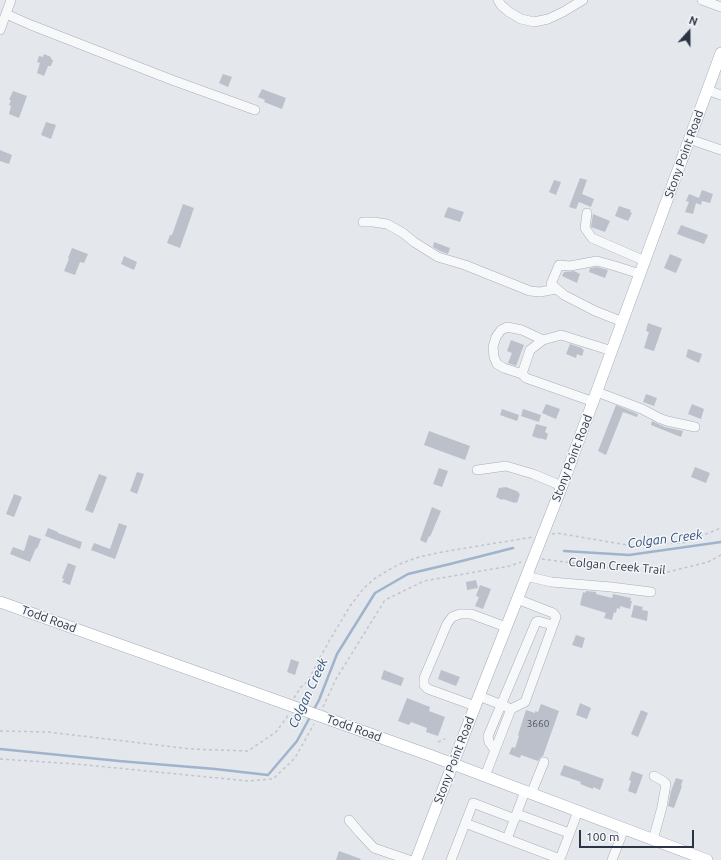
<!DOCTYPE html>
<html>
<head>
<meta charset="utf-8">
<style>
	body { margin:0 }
	#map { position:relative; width:721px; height:860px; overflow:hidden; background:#e4e7ec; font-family:Ubuntu,sans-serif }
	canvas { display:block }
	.north { position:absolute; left:669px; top:12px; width:40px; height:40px; -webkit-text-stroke:3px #f4f6f9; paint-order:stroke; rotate:21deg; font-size:11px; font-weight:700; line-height:16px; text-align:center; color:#2b3445 }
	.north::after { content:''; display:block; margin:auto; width:14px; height:18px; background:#2b3445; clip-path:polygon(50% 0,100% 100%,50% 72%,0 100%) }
	.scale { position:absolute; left:579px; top:830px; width:115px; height:18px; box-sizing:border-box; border:2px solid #2b3445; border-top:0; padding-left:5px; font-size:12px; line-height:14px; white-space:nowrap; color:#2b3445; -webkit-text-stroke:3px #f4f6f9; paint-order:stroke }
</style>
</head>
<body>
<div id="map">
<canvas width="721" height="860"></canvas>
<div class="north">N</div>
<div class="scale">100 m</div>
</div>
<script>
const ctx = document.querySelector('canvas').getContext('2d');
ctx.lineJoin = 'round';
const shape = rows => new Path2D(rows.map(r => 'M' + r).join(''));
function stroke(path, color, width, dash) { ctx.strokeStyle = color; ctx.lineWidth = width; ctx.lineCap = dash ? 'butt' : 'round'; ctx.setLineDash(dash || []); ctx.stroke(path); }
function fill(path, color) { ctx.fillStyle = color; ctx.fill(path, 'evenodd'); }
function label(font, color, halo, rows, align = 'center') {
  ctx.font = font + ' Ubuntu,sans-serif'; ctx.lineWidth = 3; ctx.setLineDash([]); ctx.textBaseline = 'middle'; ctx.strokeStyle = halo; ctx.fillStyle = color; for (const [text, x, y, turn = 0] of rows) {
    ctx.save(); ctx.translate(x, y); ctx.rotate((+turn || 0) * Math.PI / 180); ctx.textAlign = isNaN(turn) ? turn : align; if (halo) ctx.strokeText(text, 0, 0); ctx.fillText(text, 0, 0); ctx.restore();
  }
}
stroke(shape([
	[564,551,629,555,721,542],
	[313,711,319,700,337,654,375,593,408,574,450,564,513,548],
	[0,749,119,761,215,769,268,775,297,741,310,717]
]), '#9fb4cc', 2.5);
fill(shape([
	[44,54,51,57,51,59,53,60,51,66,48,66,44,76,37,73,40,63,37,62,39,56,43,57],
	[223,74,232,77,228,87,219,83],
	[262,89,286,98,282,109,264,102,265,100,258,97],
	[13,91,27,96,19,118,9,114,11,106,9,105,11,100,9,100],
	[46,122,56,125,51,139,41,135],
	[0,150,12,155,9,164,0,161],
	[580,178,587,180,582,194,594,199,591,207,579,202,576,209,569,207],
	[554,180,561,182,556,195,549,192],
	[702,190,713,194,710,203,702,201,701,205,696,203,693,214,685,212,689,202,686,201,689,194,699,198],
	[183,204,194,208,180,248,167,243,170,235,172,235],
	[619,206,631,210,630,212,632,213,628,221,615,216],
	[448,207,464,212,460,222,444,217],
	[593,214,610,221,605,232,591,227],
	[681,225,708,235,704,244,677,234],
	[434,242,450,248,448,254,440,251,433,247],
	[72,248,88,254,84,263,80,262,75,275,64,271,69,259,68,258],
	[670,254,682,259,676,273,664,268],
	[124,256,137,262,134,270,121,264],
	[597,267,608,270,605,278,589,272,590,268],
	[574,271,580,274,577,283,562,276,564,272],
	[648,323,662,328,654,351,644,348,649,332,646,331],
	[511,340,524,345,516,366,508,363,512,353,507,351],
	[570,344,582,348,582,349,584,350,582,356,577,354,576,358,566,354],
	[688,349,702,354,699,363,686,357],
	[646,394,657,398,654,406,643,402],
	[546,404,560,409,556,419,542,413],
	[692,404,704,409,701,419,688,414],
	[616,405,638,414,637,417,623,412,606,455,598,451],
	[502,409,519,415,517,421,500,415],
	[523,409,541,415,539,422,521,416],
	[652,421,665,427,683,431,681,437,651,425],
	[536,424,547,427,545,432,548,434,546,440,540,438,540,439,532,436],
	[429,431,470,446,465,460,424,445],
	[695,467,710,473,706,483,691,477],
	[439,468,448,471,442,487,433,484],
	[137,472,144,474,137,494,130,491],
	[99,474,107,477,93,513,85,510],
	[506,487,519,492,518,493,520,494,517,503,515,502,515,503,503,499,502,500,496,497,499,488],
	[14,494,22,497,14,517,6,514],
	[432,507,441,511,430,537,429,536,426,543,420,540],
	[119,523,127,526,115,559,91,550,94,543,110,549],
	[48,528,58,532,58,533,82,542,80,549,45,536],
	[29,535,41,539,37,549,36,548,30,562,10,554,13,547,24,551],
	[68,563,76,566,70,585,62,582,64,579,62,578],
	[476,580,478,588,467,590,466,582],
	[480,585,491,589,483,609,475,606,479,597,476,596],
	[586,591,596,592,596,594,612,598,613,594,631,598,630,601,632,601,630,609,620,606,620,609,617,608,616,613,614,612,612,620,604,618,606,613,580,605,583,592,585,593],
	[634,605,643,607,642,610,648,611,647,621,631,617],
	[576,635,585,638,582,648,572,645],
	[291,659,299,662,295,675,287,672],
	[384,670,404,678,401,686,381,679],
	[441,670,460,677,456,686,438,679],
	[407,698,430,707,429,711,445,717,438,736,426,732,427,728,411,722,409,725,398,721],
	[580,703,591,708,587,719,576,715],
	[541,704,559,711,543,756,540,758,538,761,521,755,520,758,509,754,512,747,515,748,519,736,518,735,526,710,535,713,535,711,538,712],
	[641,710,648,713,638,737,631,734],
	[564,765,604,779,600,790,593,787,593,789,580,784,581,782,560,775],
	[632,771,643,775,636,794,628,791,631,781,629,780],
	[676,778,683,780,681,785,682,786,674,808,668,806,671,791],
	[339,851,361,859,360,860,336,860]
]), '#bbc0ca');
const minor = shape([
	[498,0,501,5,509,12,521,19,534,22,548,19,563,12,583,0],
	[702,0,721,7],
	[6,14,31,25,172,80,255,110],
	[0,30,11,0],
	[707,90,721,95],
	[689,139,721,150],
	[587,213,585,228,592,238,645,261],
	[363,222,373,222,387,224,403,233,414,242,438,257,465,265,530,291,540,292,556,289],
	[623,322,595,311,564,295,551,284,559,265,570,266,597,261,615,266,640,274],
	[522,374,504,368,497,364,494,357,493,347,496,337,501,330,507,327,522,330,543,340],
	[597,392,642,409,659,418,667,421,695,427],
	[594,402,526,378,522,374,530,350,543,340,561,335,612,351],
	[477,470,506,466,533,474,562,486],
	[526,576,551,582,611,587,651,592],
	[479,696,507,707],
	[475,706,428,689,424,685,424,678,447,624,452,617,460,614,471,614,506,627],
	[495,750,489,742,488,736,536,622,538,621,552,625],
	[485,776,511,709,525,702,556,617,553,613,517,599],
	[525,791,507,839,560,859,578,811],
	[531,794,544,762],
	[517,814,569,833],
	[349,820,360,833,374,848,409,860],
	[465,823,507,839],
	[653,840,662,807,666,784,663,781,654,776],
	[451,860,473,803,515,819],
	[612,860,624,829]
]);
const major = shape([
	[0,602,432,756,707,860],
	[416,860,479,696,562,486,721,53]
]);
stroke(minor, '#a9aeb7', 10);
stroke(major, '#a3abb8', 12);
stroke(shape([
	[552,534,557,533,627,545,683,543,721,528],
	[542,559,612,568,664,573,708,562,721,555],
	[294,698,301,687,308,681,312,673,328,643,350,606,364,588,374,579,392,568,402,563,419,557,442,552,533,537],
	[323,707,336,679,385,600,424,581,510,566,521,562],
	[0,731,48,732,191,749,248,751,276,732,287,717,287,714],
	[438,742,445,739],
	[0,759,76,764,248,781,273,779,295,758,314,724]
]), '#c2c5cb', 1.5, [3, 3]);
stroke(minor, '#f7f8fa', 9);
stroke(major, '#fff', 11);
label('10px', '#4f5766', null, [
	["3660",538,724]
]);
label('12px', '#2b3445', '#f4f6f9', [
	["Stony Point Road",684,154,-70],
	["Stony Point Road",572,458,-69],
	["Colgan Creek Trail",617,566,5],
	["Todd Road",49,619,20],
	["Todd Road",354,728,20],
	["Stony Point Road",454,760,-69]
]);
label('italic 13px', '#34527a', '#f4f6f9', [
	["Colgan Creek",665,539,-7],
	["Colgan Creek",308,693,-65]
]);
</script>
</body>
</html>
